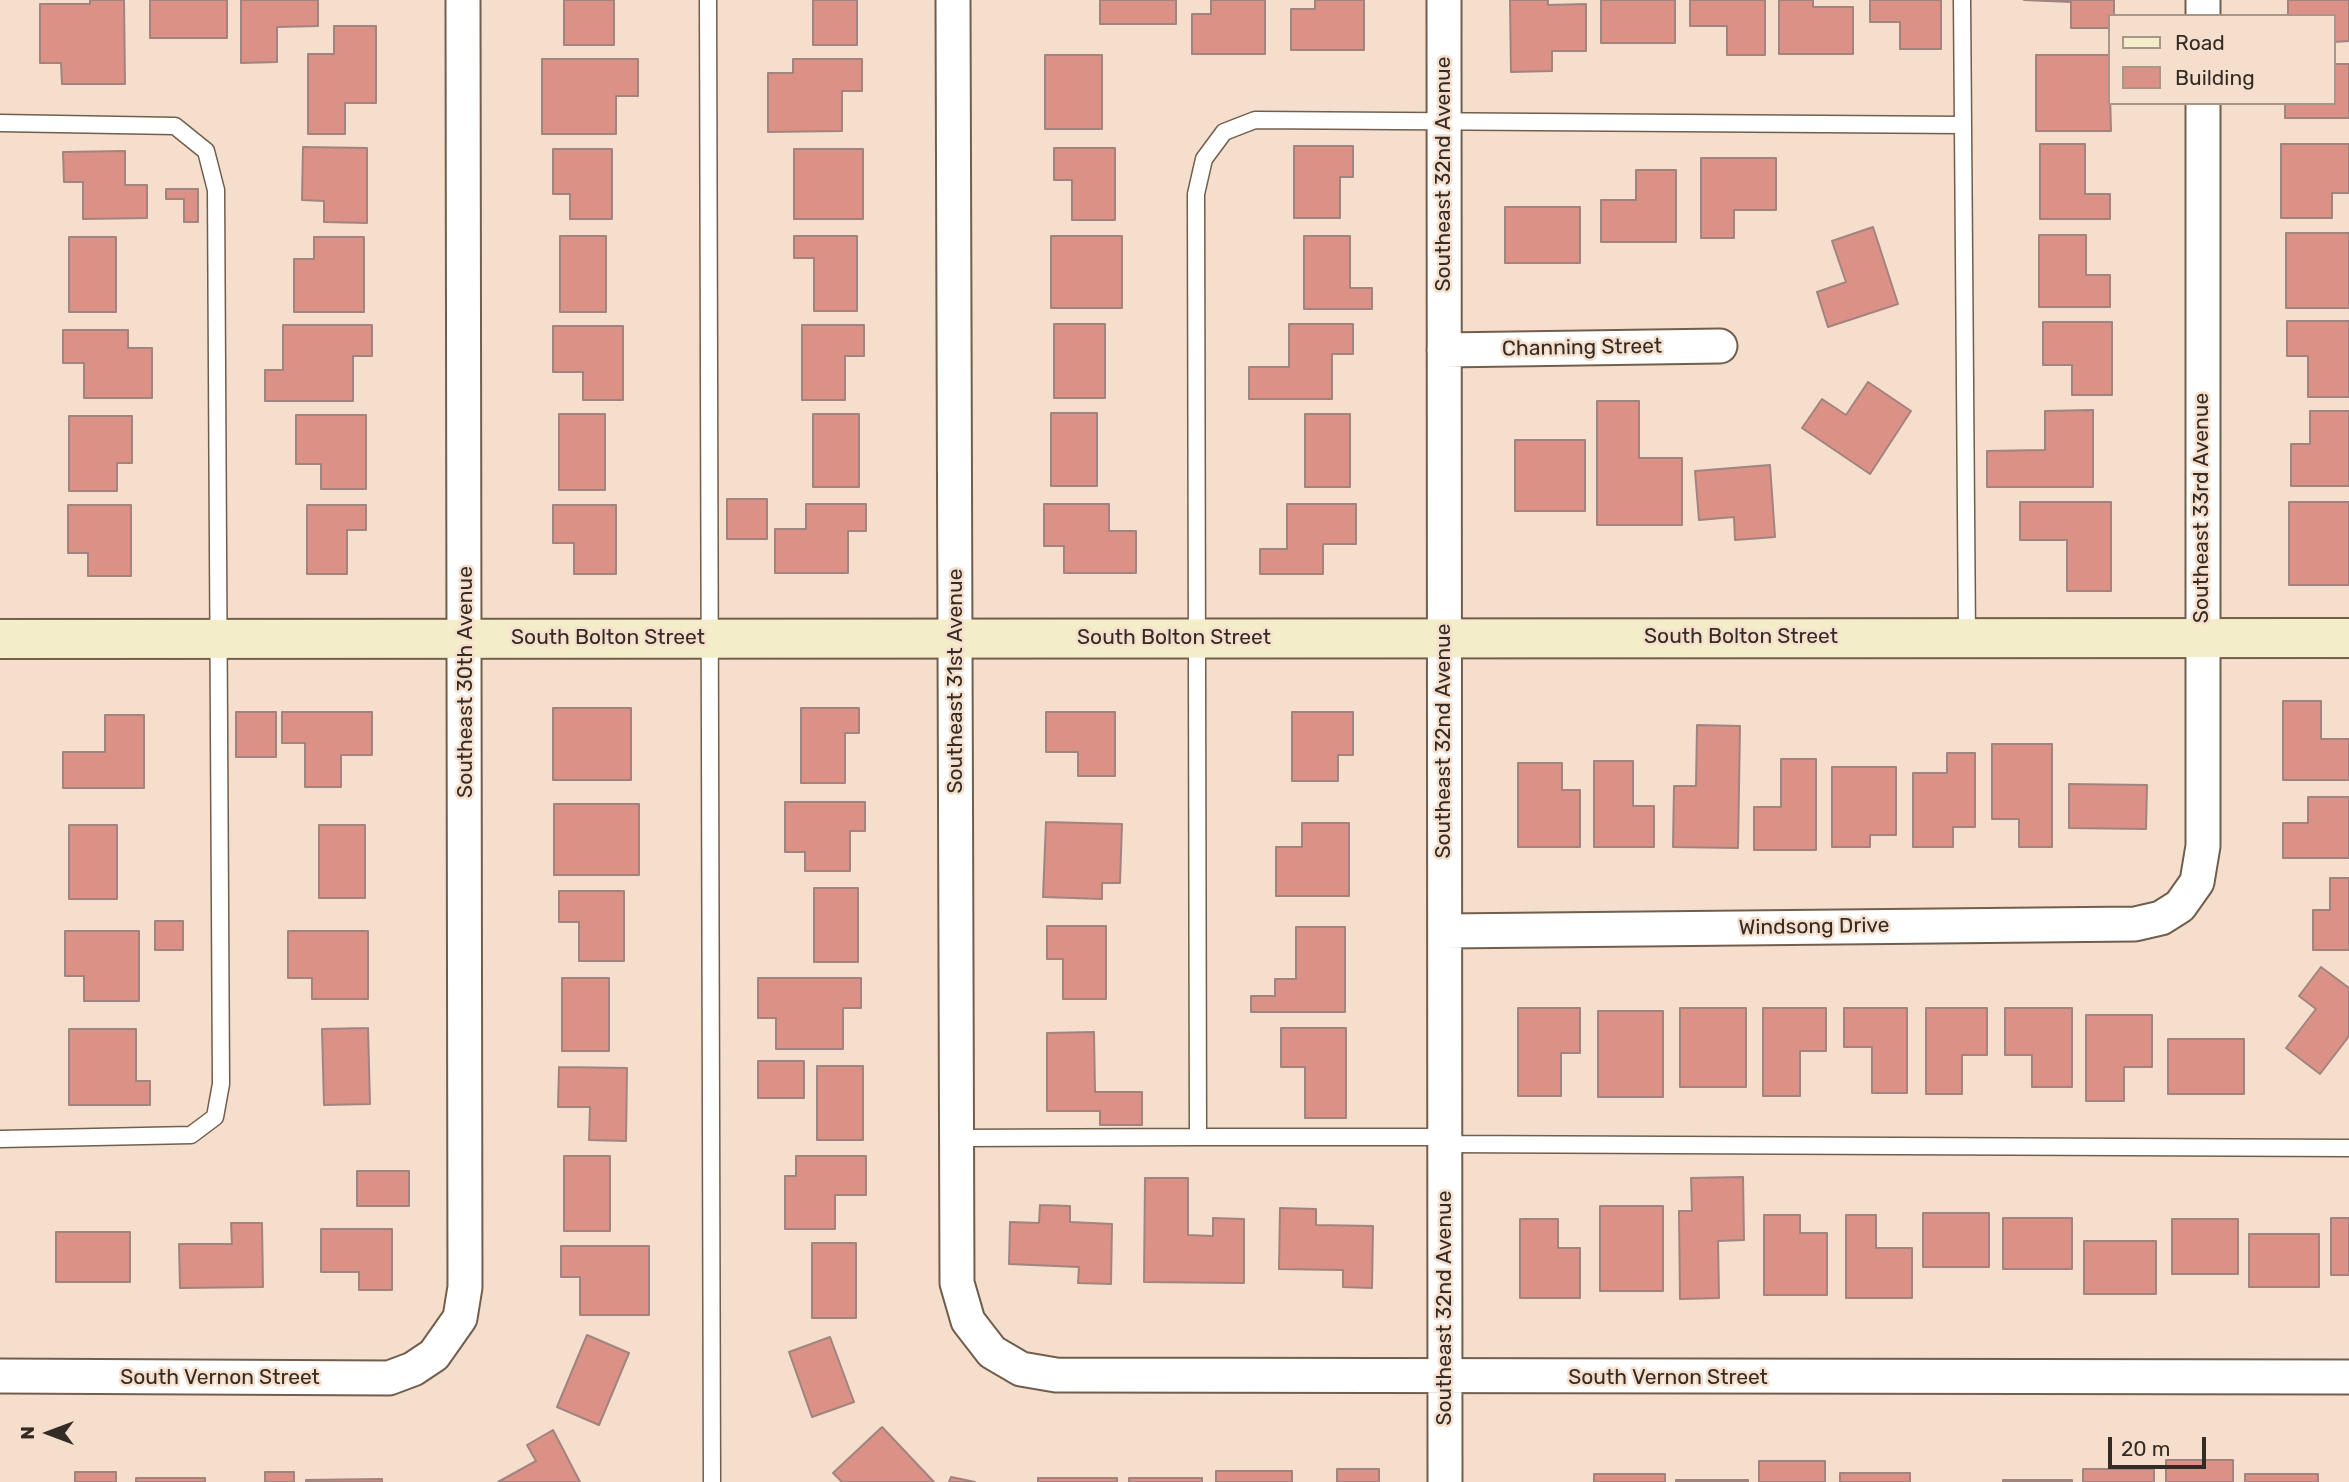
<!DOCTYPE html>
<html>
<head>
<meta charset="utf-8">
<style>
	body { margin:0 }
	#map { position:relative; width:2349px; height:1482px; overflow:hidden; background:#f5decb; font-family:Rubik,sans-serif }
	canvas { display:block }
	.legend { position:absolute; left:2108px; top:14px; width:228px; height:91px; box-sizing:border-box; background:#f5decb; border:2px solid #a89688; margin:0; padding:9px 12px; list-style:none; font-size:21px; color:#342b24 }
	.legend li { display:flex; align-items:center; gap:14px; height:35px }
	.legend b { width:35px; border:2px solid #a89688 }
	.north { position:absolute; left:14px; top:1398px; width:70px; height:70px; -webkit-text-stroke:5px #f5decb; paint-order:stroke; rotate:270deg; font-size:19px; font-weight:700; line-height:28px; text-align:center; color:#342b24 }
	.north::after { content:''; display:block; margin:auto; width:24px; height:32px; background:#342b24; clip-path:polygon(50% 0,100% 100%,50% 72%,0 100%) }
	.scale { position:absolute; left:2108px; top:1437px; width:98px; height:32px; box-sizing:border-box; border:4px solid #342b24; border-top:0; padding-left:9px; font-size:21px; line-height:24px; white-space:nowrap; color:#342b24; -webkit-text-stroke:5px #f5decb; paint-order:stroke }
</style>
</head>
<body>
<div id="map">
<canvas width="2349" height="1482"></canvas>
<ul class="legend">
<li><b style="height:9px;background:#f4edca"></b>Road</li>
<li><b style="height:19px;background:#dc9186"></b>Building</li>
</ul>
<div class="north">N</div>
<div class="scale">20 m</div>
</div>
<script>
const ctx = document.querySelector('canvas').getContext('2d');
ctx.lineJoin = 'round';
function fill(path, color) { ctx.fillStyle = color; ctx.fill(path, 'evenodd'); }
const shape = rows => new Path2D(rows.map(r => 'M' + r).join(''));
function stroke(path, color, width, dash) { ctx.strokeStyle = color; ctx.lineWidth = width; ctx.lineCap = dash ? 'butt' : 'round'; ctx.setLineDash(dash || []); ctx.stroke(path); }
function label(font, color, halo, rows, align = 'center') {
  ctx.font = font + ' Rubik,sans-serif'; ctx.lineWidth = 5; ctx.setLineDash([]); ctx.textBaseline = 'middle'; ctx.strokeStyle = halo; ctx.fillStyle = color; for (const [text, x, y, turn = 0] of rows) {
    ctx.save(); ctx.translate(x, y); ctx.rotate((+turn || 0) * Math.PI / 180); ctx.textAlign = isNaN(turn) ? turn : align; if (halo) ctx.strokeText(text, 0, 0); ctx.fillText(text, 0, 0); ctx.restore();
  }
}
const building = shape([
	[90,0,124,0,125,84,62,84,61,63,40,63,40,4,90,4,90,0],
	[150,0,227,0,227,38,150,38,150,0],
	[241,0,318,0,318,26,277,27,277,62,241,63,241,0],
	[564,0,614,0,614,45,564,45,564,0],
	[813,0,857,0,857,45,813,45,813,0],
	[1100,0,1176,0,1176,24,1100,24,1100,0],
	[1211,0,1265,0,1265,54,1192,54,1192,14,1211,14,1211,0],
	[1315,0,1364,0,1364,50,1291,50,1291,9,1315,9,1315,0],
	[1510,0,1548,0,1548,5,1586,4,1586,51,1552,51,1552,71,1511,72,1510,0],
	[1601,0,1675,0,1675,43,1601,43,1601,0],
	[1690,0,1765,0,1765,55,1727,55,1727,26,1690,26,1690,0],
	[1779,0,1813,0,1813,7,1853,7,1853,54,1779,54,1779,0],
	[1870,0,1941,0,1941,49,1900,49,1900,22,1870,22,1870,0],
	[2024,0,2114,0,2114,16,2109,16,2109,28,2071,28,2071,2,2024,0],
	[2288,0,2349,0,2349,41,2333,42,2333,16,2288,16,2288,0],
	[334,26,376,26,376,103,345,103,345,134,308,134,308,54,334,54,334,26],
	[1045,55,1102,55,1102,129,1045,129,1045,55],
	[2036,55,2109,55,2111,131,2036,131,2036,55],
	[542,59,638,59,638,96,616,96,616,134,542,134,542,59],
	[793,59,862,59,862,91,842,91,842,131,768,132,768,73,793,73,793,59],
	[2333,64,2349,64,2349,118,2285,118,2285,103,2333,103,2333,64],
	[2040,144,2085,144,2085,194,2110,194,2110,219,2040,219,2040,144],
	[2281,144,2349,144,2349,193,2332,193,2332,218,2281,218,2281,144],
	[1294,146,1353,146,1353,177,1340,177,1340,218,1294,218,1294,146],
	[303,147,367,148,367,223,324,222,324,201,302,200,303,147],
	[1054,148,1115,148,1115,220,1072,220,1072,180,1054,180,1054,148],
	[553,149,612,149,612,219,570,219,570,194,553,194,553,149],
	[794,149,863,149,863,219,794,219,794,149],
	[125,151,125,185,147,185,147,218,83,219,83,182,64,182,63,152,125,151],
	[1701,158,1776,158,1776,210,1734,210,1734,238,1701,238,1701,158],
	[1636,170,1676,170,1676,242,1601,242,1601,200,1636,200,1636,170],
	[166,189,198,189,198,222,184,222,184,199,166,199,166,189],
	[1505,207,1580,207,1580,263,1505,263,1505,207],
	[1873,227,1898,304,1828,327,1817,292,1846,282,1832,241,1873,227],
	[2286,233,2349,233,2349,308,2286,308,2286,233],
	[2039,235,2086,235,2086,275,2110,275,2110,307,2039,307,2039,235],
	[560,236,606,236,606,312,560,312,560,236],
	[794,236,857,236,857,311,814,311,814,258,794,258,794,236],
	[1051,236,1122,236,1122,308,1051,308,1051,236],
	[1304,236,1350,236,1350,288,1372,288,1372,309,1304,309,1304,236],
	[69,237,116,237,116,312,69,312,69,237],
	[314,237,364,237,364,312,294,312,294,259,314,259,314,237],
	[2287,321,2349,321,2349,397,2308,397,2308,356,2287,356,2287,321],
	[2043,322,2112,322,2112,395,2072,395,2072,365,2043,365,2043,322],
	[1054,324,1105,324,1105,398,1054,398,1054,324],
	[1289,324,1353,324,1353,354,1332,354,1332,399,1249,399,1249,367,1289,367,1289,324],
	[283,325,372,325,372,356,353,356,353,401,265,401,265,370,283,370,283,325],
	[802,325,864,325,864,356,845,356,845,400,802,400,802,325],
	[553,326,623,326,623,400,583,400,583,372,553,372,553,326],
	[63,330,128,330,128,348,152,348,152,398,84,398,84,363,63,363,63,330],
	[1868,382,1911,411,1870,474,1802,428,1822,399,1846,415,1868,382],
	[1597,401,1639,401,1639,458,1682,458,1682,525,1597,525,1597,401],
	[2093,410,2093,487,1987,487,1987,451,2045,450,2045,411,2093,410],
	[2310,411,2349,411,2349,486,2291,486,2291,444,2310,444,2310,411],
	[1051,413,1097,413,1097,486,1051,486,1051,413],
	[559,414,605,414,605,490,559,490,559,414],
	[813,414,859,414,859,487,813,487,813,414],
	[1305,414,1350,414,1350,487,1305,487,1305,414],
	[296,415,366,415,366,489,321,489,321,464,296,464,296,415],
	[69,416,132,416,132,463,117,463,117,491,69,491,69,416],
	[1515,440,1585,440,1585,511,1515,511,1515,440],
	[1770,465,1775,537,1735,540,1734,517,1699,520,1695,471,1770,465],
	[727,499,767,499,767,539,727,539,727,499],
	[2020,502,2111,502,2111,591,2067,591,2067,540,2020,540,2020,502],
	[2289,502,2349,502,2349,585,2289,585,2289,502],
	[806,504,866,504,866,531,848,531,848,573,775,573,775,529,806,529,806,504],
	[1044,504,1109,504,1109,531,1136,531,1136,573,1064,573,1064,546,1044,546,1044,504],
	[1287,504,1356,504,1356,544,1323,544,1323,574,1260,574,1260,549,1287,549,1287,504],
	[68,505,131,505,131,576,88,576,88,553,68,553,68,505],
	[307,505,366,505,366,530,347,530,347,574,307,574,307,505],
	[553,505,616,505,616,574,574,574,574,543,553,543,553,505],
	[2283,701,2321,701,2321,739,2349,739,2349,780,2283,780,2283,701],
	[553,708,631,708,631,780,553,780,553,708],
	[801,708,859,708,859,733,845,733,845,783,801,783,801,708],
	[236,712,276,712,276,757,236,757,236,712],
	[282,712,372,712,372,755,341,755,341,787,305,787,305,743,282,743,282,712],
	[1046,712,1115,712,1115,776,1078,776,1078,752,1046,752,1046,712],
	[1292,712,1353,712,1353,755,1338,755,1338,781,1292,781,1292,712],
	[105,715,144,715,144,788,63,788,63,752,105,752,105,715],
	[1697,725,1740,726,1738,848,1673,847,1674,786,1696,786,1697,725],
	[1992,744,2052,744,2052,847,2019,847,2019,819,1992,819,1992,744],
	[1947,753,1975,753,1975,827,1953,827,1953,847,1913,847,1913,773,1947,773,1947,753],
	[1781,759,1816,759,1816,850,1754,850,1754,807,1781,807,1781,759],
	[1594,761,1633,761,1633,806,1654,806,1654,847,1594,847,1594,761],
	[1518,763,1562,763,1562,790,1580,790,1580,847,1518,847,1518,763],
	[1832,767,1896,767,1896,835,1870,835,1870,847,1832,847,1832,767],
	[2069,784,2147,785,2146,829,2069,828,2069,784],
	[2308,797,2349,797,2349,858,2283,858,2283,823,2308,823,2308,797],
	[785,802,865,802,865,831,850,831,850,871,805,871,805,852,785,852,785,802],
	[554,804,639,804,639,875,554,875,554,804],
	[1046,822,1122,824,1120,883,1102,883,1102,899,1043,897,1046,822],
	[1302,823,1349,823,1349,896,1276,896,1276,847,1302,847,1302,823],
	[69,825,117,825,117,899,69,899,69,825],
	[319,825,365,825,365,898,319,898,319,825],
	[2330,878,2349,878,2349,950,2313,950,2313,910,2330,910,2330,878],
	[814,888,858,888,858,962,814,962,814,888],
	[559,891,624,891,624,961,579,961,579,922,559,922,559,891],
	[155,921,183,921,183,950,155,950,155,921],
	[1047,926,1106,926,1106,999,1063,999,1063,959,1047,959,1047,926],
	[1296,927,1345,927,1345,1012,1251,1012,1251,996,1275,996,1275,979,1296,979,1296,927],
	[65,931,139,931,139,1001,84,1001,84,976,65,976,65,931],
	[288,931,368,931,368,999,312,999,312,978,288,978,288,931],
	[2321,967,2349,988,2349,1036,2320,1074,2286,1048,2316,1009,2299,996,2321,967],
	[562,978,609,978,609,1051,562,1051,562,978],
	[758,978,861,978,861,1008,843,1008,843,1049,776,1049,776,1018,758,1018,758,978],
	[1518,1008,1580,1008,1580,1053,1561,1053,1561,1096,1518,1096,1518,1008],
	[1680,1008,1746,1008,1746,1087,1680,1087,1680,1008],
	[1763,1008,1826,1008,1826,1051,1800,1051,1800,1096,1763,1096,1763,1008],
	[1844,1008,1907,1008,1907,1093,1872,1093,1872,1047,1844,1047,1844,1008],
	[1926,1008,1987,1008,1987,1055,1962,1055,1962,1094,1926,1094,1926,1008],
	[2005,1008,2072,1008,2072,1087,2032,1087,2032,1055,2005,1055,2005,1008],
	[1598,1011,1663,1011,1663,1097,1598,1097,1598,1011],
	[2086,1015,2152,1015,2152,1067,2124,1067,2124,1101,2086,1101,2086,1015],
	[368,1028,370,1104,324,1105,322,1029,368,1028],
	[1281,1028,1346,1028,1346,1118,1305,1118,1305,1067,1281,1067,1281,1028],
	[69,1029,136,1029,136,1081,150,1081,150,1105,69,1105,69,1029],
	[1094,1032,1095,1092,1142,1092,1142,1125,1100,1125,1100,1111,1047,1111,1047,1033,1094,1032],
	[2168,1039,2244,1039,2244,1094,2168,1094,2168,1039],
	[758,1061,804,1061,804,1098,758,1098,758,1061],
	[817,1066,863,1066,863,1140,817,1140,817,1066],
	[559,1067,627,1068,626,1141,589,1140,590,1107,558,1107,559,1067],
	[564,1156,610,1156,610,1231,564,1231,564,1156],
	[796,1156,866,1156,866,1195,835,1195,835,1229,785,1229,785,1176,796,1176,796,1156],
	[357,1171,409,1171,409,1206,357,1206,357,1171],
	[1743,1177,1744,1240,1718,1241,1719,1298,1680,1299,1679,1211,1692,1211,1691,1178,1743,1177],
	[1145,1178,1188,1178,1188,1235,1213,1236,1213,1218,1244,1219,1244,1283,1144,1282,1145,1178],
	[1040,1205,1070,1206,1070,1222,1112,1224,1111,1284,1078,1283,1079,1267,1009,1264,1010,1222,1039,1223,1040,1205],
	[1600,1206,1663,1206,1663,1291,1600,1291,1600,1206],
	[1280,1208,1316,1209,1316,1225,1373,1226,1372,1288,1343,1287,1343,1270,1279,1269,1280,1208],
	[1923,1213,1989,1213,1989,1267,1923,1267,1923,1213],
	[1764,1215,1800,1215,1800,1233,1827,1233,1827,1295,1764,1295,1764,1215],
	[1846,1215,1876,1215,1876,1248,1912,1248,1912,1298,1846,1298,1846,1215],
	[2003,1218,2072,1218,2072,1269,2003,1269,2003,1218],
	[2331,1218,2349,1218,2349,1275,2331,1275,2331,1218],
	[1520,1219,1558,1219,1558,1248,1580,1248,1580,1298,1520,1298,1520,1219],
	[2172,1219,2238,1219,2238,1274,2172,1274,2172,1219],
	[231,1223,262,1223,263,1287,180,1288,179,1244,232,1244,231,1223],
	[321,1229,392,1229,392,1290,359,1290,359,1272,321,1272,321,1229],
	[56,1232,130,1232,130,1282,56,1282,56,1232],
	[2249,1234,2319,1234,2319,1287,2249,1287,2249,1234],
	[2084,1241,2156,1241,2156,1294,2084,1294,2084,1241],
	[812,1243,856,1243,856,1318,812,1318,812,1243],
	[561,1246,649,1246,649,1315,580,1315,580,1277,561,1277,561,1246],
	[587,1335,629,1353,599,1425,557,1407,587,1335],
	[830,1337,854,1402,812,1417,789,1352,830,1337],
	[882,1427,934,1482,842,1482,833,1473,882,1427],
	[553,1430,580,1482,498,1482,536,1461,527,1445,553,1430],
	[2166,1460,2233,1460,2233,1482,2166,1482,2166,1460],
	[1759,1461,1825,1461,1825,1482,1759,1482,1759,1461],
	[1337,1469,1379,1469,1379,1482,1337,1482,1337,1469],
	[2083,1469,2154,1469,2154,1482,2083,1482,2083,1469],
	[1216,1471,1292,1471,1292,1482,1216,1482,1216,1471],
	[75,1472,116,1472,116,1482,75,1482,75,1472],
	[265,1472,294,1472,294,1482,265,1482,265,1472],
	[1840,1473,1910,1473,1910,1482,1840,1482,1840,1473],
	[1594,1474,1665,1474,1665,1482,1594,1482,1594,1474],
	[2245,1474,2318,1474,2318,1482,2245,1482,2245,1474],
	[951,1477,975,1482,949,1482,951,1477],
	[136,1478,205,1478,205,1482,136,1482,136,1478],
	[1038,1478,1117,1478,1117,1482,1038,1482,1038,1478],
	[1129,1478,1202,1478,1202,1482,1129,1482,1129,1478],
	[382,1479,382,1482,306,1482,306,1480,382,1479],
	[1676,1480,1748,1480,1748,1482,1676,1482,1676,1480],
	[2003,1480,2072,1480,2072,1482,2003,1482,2003,1480]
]);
fill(building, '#dc9186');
stroke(building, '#a18480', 2);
const lane = shape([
	[708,0,712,1482],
	[1962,0,1967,637],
	[0,123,175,126,206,151,216,190,221,1084,215,1117,191,1135,0,1139],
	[1445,1137,1198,1137,1196,194,1204,159,1224,132,1255,120,1963,125],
	[957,1138,1198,1137],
	[1445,1144,2349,1148]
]);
const street = shape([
	[953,0,957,1283,968,1321,992,1352,1021,1369,1056,1375,2349,1377],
	[1444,0,1445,1482],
	[2203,16,2203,0],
	[1444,350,1720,346],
	[1445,931,2135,924,2161,918,2180,906,2197,882,2203,846,2203,103],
	[0,1376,389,1378,413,1369,434,1355,460,1318,465,1287,463,0]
]);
const secondary = shape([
	[0,639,2349,638]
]);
stroke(lane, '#725e4d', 19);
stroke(street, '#725e4d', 37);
stroke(secondary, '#725e4d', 42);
stroke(lane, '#fff', 16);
stroke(street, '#fff', 33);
stroke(secondary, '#f4edca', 38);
label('21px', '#342b24', '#f5decb', [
	["Southeast 32nd Avenue",1444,174,-90],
	["Channing Street",1582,348,-1],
	["Southeast 33rd Avenue",2202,508,-90],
	["South Bolton Street",1741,637],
	["South Bolton Street",608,638],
	["South Bolton Street",1174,638],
	["Southeast 31st Avenue",956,681,-90],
	["Southeast 30th Avenue",466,682,-90],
	["Southeast 32nd Avenue",1444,741,-90],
	["Windsong Drive",1814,927,-1],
	["Southeast 32nd Avenue",1445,1308,-90],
	["South Vernon Street",220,1378],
	["South Vernon Street",1668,1378]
]);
</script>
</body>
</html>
